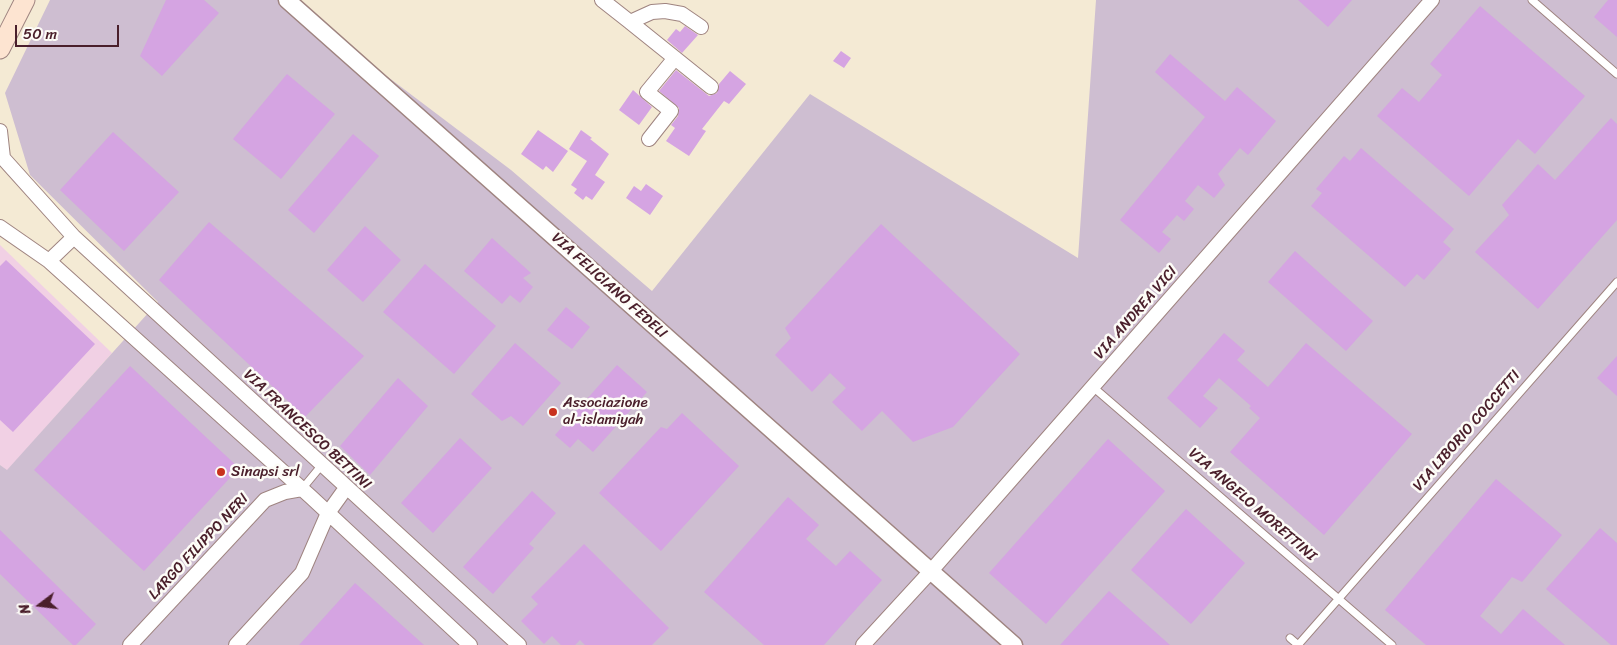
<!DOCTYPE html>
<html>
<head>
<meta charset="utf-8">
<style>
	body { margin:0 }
	#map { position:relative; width:1617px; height:645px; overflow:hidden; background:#f4ead4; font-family:Sriracha,sans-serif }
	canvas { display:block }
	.north { position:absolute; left:15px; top:580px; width:50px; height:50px; -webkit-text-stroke:4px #fdfcf7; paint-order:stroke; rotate:255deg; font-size:14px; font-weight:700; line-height:20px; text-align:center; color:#4a1f2b }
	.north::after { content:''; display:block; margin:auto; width:18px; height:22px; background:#4a1f2b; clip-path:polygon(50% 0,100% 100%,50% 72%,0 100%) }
	.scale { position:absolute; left:15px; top:25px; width:104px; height:22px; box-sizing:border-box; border:2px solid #4a1f2b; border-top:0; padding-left:6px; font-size:15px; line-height:18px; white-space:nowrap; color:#4a1f2b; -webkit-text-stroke:4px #fdfcf7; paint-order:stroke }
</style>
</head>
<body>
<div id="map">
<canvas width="1617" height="645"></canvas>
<div class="north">N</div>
<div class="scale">50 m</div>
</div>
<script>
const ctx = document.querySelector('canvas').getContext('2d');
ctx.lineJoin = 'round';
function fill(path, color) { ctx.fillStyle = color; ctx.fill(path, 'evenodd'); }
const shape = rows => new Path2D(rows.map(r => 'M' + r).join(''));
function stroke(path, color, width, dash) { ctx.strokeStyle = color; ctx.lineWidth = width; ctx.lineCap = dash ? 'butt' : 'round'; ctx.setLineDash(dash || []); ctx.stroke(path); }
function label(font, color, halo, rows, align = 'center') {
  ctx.font = font + ' Sriracha,sans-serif'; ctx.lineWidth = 5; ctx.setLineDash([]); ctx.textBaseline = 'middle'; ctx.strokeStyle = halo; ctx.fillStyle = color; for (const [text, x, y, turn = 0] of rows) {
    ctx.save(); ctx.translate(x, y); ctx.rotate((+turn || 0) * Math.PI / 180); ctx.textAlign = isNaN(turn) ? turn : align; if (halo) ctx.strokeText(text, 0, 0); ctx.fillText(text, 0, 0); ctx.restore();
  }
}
fill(shape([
	[0,245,112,353,7,471,0,465]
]), '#f1d0e4');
fill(shape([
	[50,0,286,0,511,170,652,291,810,94,1078,258,1096,0,1617,0,1617,645,0,645,0,465,7,470,158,302,30,175,5,93]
]), '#cebed1');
fill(shape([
	[166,0,204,0,219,13,162,76,140,56],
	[1298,0,1352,0,1328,27],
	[1608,0,1617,0,1617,37,1594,17],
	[1480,6,1585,96,1535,154,1518,139,1469,196,1377,116,1402,88,1419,102,1442,75,1430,64],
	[685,26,698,35,682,53,667,40,676,29,680,32],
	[841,51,851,58,844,68,833,61],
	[1170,54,1225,101,1237,87,1276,121,1248,155,1240,148,1218,174,1225,185,1214,198,1198,185,1185,201,1194,209,1184,221,1177,215,1162,232,1171,239,1159,253,1120,220,1205,117,1155,72],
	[676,70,709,96,717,93,719,84,730,71,746,84,729,104,724,101,702,129,706,131,689,156,666,141,675,128,671,125,678,116,679,108,659,91],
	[287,74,335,114,281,179,233,139],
	[633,90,652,107,639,125,619,110],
	[1611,118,1617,124,1617,220,1538,309,1475,252,1509,215,1502,205,1538,164,1555,180],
	[538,130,568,151,553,172,546,166,543,170,521,154],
	[581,130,592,138,590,139,609,154,595,175,605,182,592,200,586,196,583,200,574,193,577,189,571,185,587,161,569,149],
	[113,132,179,192,124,251,60,190],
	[353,134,379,156,314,233,288,210],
	[1361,148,1454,229,1443,242,1451,249,1424,280,1417,274,1405,287,1311,206,1322,193,1316,189,1344,156,1350,161],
	[646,184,663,196,650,215,626,198,634,186,641,191],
	[209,222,364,356,305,417,159,280],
	[881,224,1020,354,953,427,913,442,882,411,862,431,832,402,846,388,830,373,812,392,775,355,791,338,785,328],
	[365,226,401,260,363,302,327,270],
	[492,238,531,273,523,278,533,287,520,303,510,295,502,304,464,271],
	[1295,251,1373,321,1346,351,1268,282],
	[6,260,95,344,13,432,0,420,0,266],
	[425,264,496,326,454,374,383,312],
	[566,307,590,327,572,349,547,330],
	[1224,333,1245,351,1237,360,1268,387,1306,343,1412,434,1324,535,1230,452,1260,418,1249,408,1251,406,1219,378,1203,396,1218,408,1200,428,1167,398],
	[515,343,561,383,523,426,511,416,502,421,471,394],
	[1617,356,1617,396,1597,378],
	[617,365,647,392,593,452,578,439,570,448,555,435],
	[130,366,239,468,144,571,34,470],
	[398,378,428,406,370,475,340,446],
	[682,413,739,466,661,551,599,493,661,427,667,429],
	[460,438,492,468,433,533,401,503],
	[1108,439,1165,491,1046,624,989,573],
	[1496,479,1562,535,1522,582,1512,577,1480,616,1501,634,1523,609,1565,645,1426,645,1385,610],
	[532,491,556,513,529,544,534,548,493,594,463,567],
	[788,497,819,525,806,539,836,566,850,551,882,580,824,645,764,645,704,592],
	[1186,509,1245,563,1191,624,1131,570],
	[1600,528,1617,543,1617,645,1611,645,1546,589],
	[0,530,96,624,76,645,73,645,0,574],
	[584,544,669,628,652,645,585,645,580,640,575,645,561,645,552,636,544,644,521,621,538,604,531,597],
	[355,583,424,645,299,645],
	[1109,591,1170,645,1060,645]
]), '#d5a4e2');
const service = shape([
	[1532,0,1617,74],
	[1093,387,1392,645],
	[302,489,321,466],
	[1290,638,1298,645],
	[1298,645,1617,282]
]);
const minor = shape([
	[602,0,630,22,652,12,665,11,682,14,701,27],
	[630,22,711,87],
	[0,131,3,158,74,237,519,645],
	[649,139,671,111,647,92,675,58],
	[0,227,49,261,311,497,470,645],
	[49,261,74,237],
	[130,645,265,500,285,492,302,489],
	[236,645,302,573,328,513,346,488],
	[863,645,931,571,1432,0]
]);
const tertiary = shape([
	[287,0,1014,645]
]);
const secondary = shape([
	[0,49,25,0]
]);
stroke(service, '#9f8480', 9);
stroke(minor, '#9f8480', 16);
stroke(tertiary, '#9f8480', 19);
stroke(secondary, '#9f8480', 21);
stroke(service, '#fff', 7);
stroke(minor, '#fff', 14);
stroke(tertiary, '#fff', 16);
stroke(secondary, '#fde4d1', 19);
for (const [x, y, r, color] of [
	[553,412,5,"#c8321e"],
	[221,472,5,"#c8321e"]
]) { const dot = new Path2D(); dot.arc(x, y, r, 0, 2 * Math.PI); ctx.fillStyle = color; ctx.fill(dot); stroke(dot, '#fdfcf7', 2); }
label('15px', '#4a1f2b', '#fdfcf7', [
	["VIA FELICIANO FEDELI",609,286,42],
	["VIA ANDREA VICI",1136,313,-49],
	["VIA FRANCESCO BETTINI",307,430,43],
	["VIA LIBORIO COCCETTI",1467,431,-49],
	["VIA ANGELO MORETTINI",1252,505,41],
	["LARGO FILIPPO NERI",199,547,-47]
]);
label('15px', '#4a1f2b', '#fdfcf7', [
	["Associazione",563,403],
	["al-islamiyah",563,420],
	["Sinapsi srl",231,472]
], 'left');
</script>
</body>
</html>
